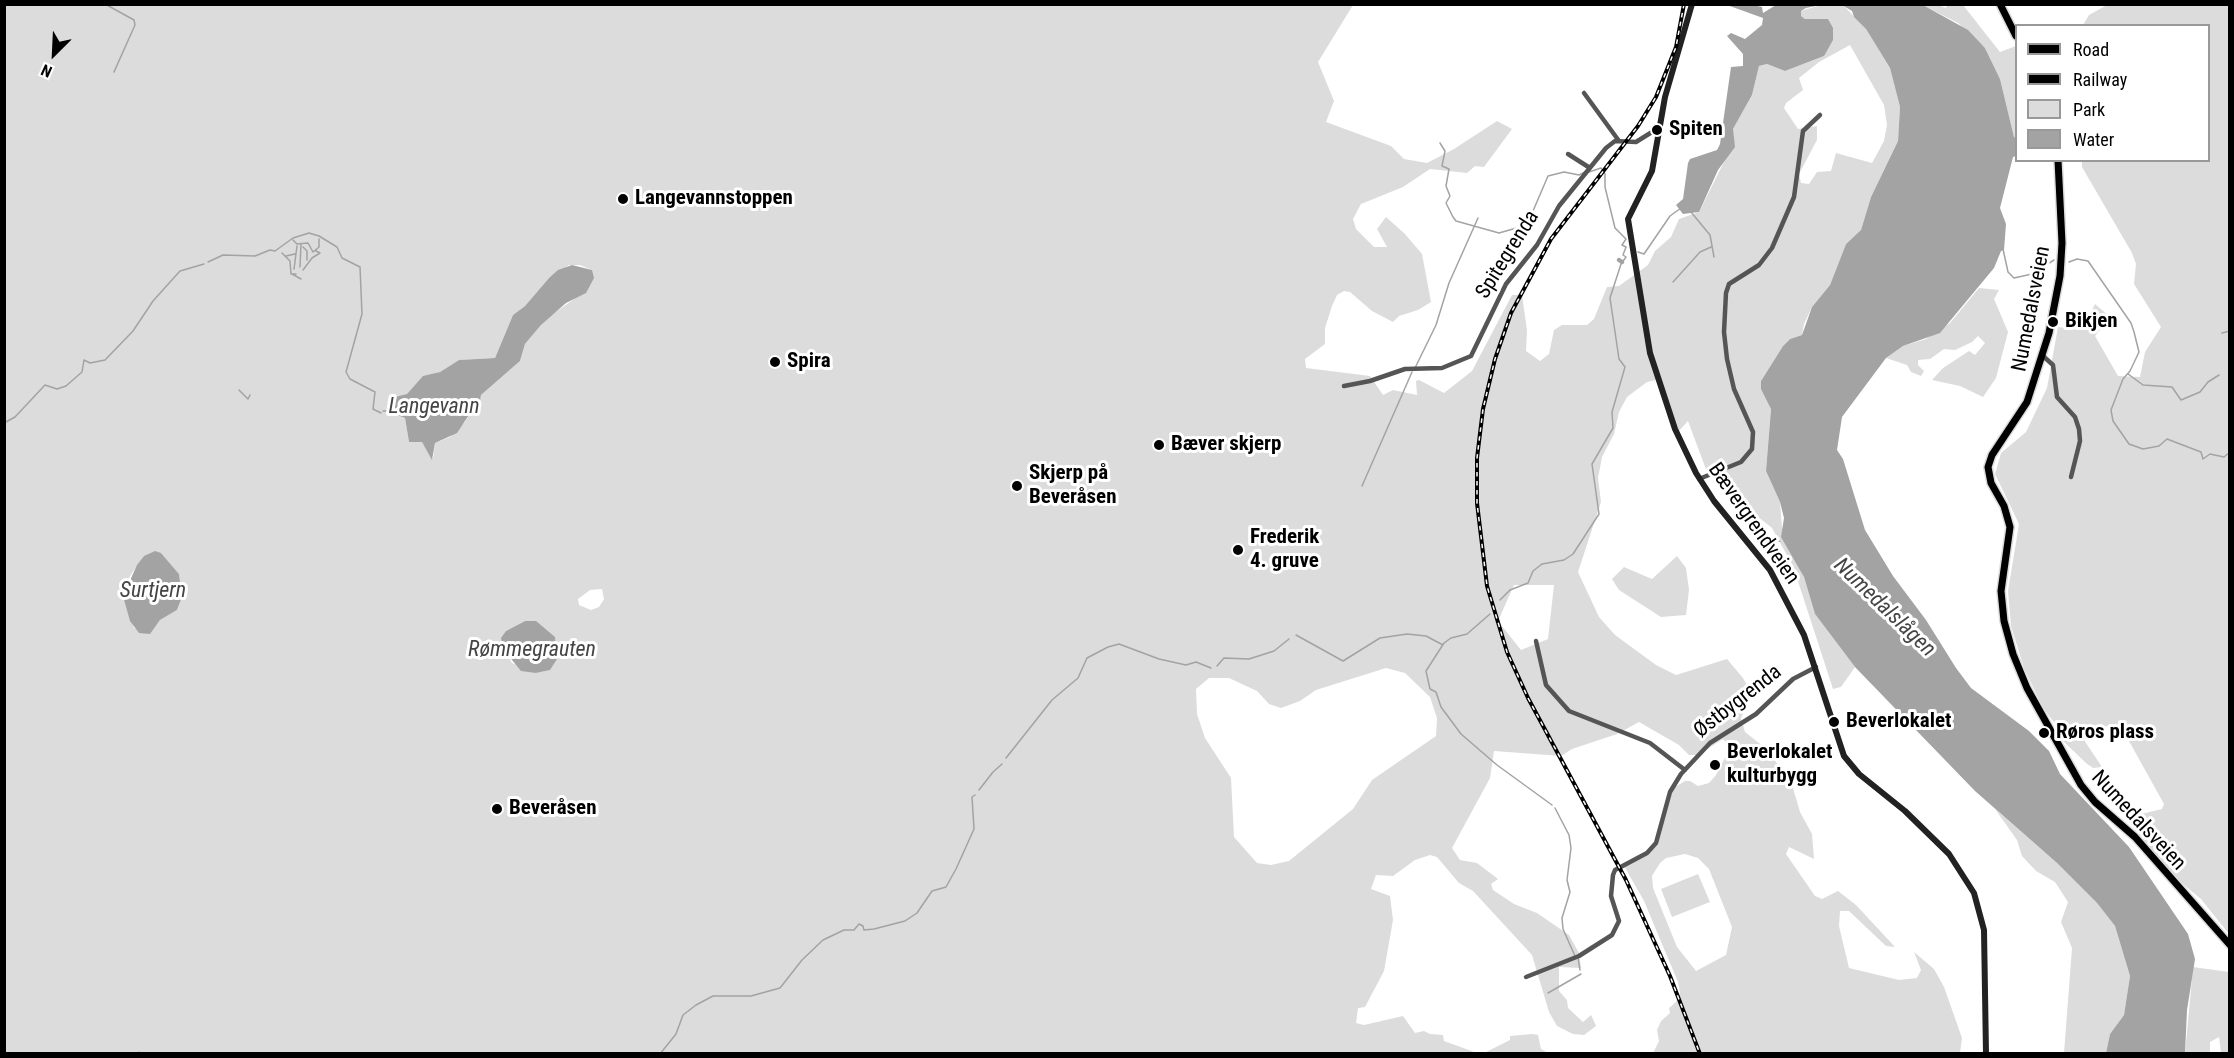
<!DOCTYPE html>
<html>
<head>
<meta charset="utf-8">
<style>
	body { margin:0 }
	#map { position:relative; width:2234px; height:1058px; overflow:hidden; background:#fff; font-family:"Roboto Condensed",sans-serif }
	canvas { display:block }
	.frame { position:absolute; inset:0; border:6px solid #000; pointer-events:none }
	.legend { position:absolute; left:2015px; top:24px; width:195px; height:138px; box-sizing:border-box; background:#fff; border:2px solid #999; margin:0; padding:8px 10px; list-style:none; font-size:18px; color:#000 }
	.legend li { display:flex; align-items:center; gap:12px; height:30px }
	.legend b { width:30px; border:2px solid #999 }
	.north { position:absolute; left:24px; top:24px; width:60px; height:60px; -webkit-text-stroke:4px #fff; paint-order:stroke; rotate:204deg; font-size:16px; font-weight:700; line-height:24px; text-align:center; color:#000 }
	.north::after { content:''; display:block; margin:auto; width:21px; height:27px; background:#000; clip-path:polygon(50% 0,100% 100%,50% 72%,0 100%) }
</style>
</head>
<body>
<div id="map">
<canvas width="2234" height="1058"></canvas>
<div class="frame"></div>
<ul class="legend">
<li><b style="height:8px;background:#000"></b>Road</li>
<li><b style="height:8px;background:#000"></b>Railway</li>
<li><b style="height:16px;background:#dcdcdc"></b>Park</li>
<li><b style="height:16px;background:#a3a3a3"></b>Water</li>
</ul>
<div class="north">N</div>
</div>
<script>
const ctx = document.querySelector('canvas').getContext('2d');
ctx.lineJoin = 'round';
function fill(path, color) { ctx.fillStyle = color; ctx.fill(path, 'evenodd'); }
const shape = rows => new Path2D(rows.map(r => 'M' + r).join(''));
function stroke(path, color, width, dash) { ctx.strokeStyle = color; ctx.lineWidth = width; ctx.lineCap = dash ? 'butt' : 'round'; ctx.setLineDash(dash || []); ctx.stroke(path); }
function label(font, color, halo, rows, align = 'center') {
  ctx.font = font + ' "Roboto Condensed",sans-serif'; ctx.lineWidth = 6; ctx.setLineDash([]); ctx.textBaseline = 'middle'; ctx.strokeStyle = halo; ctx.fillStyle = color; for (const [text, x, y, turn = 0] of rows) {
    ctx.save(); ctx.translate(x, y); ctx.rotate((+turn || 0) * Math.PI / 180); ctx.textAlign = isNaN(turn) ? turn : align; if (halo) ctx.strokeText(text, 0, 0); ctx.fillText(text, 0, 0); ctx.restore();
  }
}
fill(shape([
	[5,5,1353,5,1318,62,1334,101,1326,122,1391,146,1404,159,1427,163,1454,149,1497,121,1512,129,1484,167,1475,166,1467,173,1430,169,1403,187,1361,204,1353,219,1356,229,1374,247,1387,247,1377,229,1386,217,1405,234,1422,254,1431,302,1418,310,1399,316,1393,322,1372,311,1350,292,1344,291,1337,295,1332,306,1325,328,1325,344,1305,359,1306,368,1370,376,1383,395,1393,390,1417,395,1416,381,1419,380,1444,393,1472,371,1512,295,1522,295,1527,330,1526,351,1540,361,1549,354,1554,330,1562,325,1587,325,1594,319,1607,287,1619,286,1648,265,1655,251,1671,237,1679,219,1699,212,1725,160,1733,129,1752,95,1759,66,1767,64,1785,71,1824,56,1828,19,1805,19,1801,16,1801,11,1821,5,1843,5,1866,29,1890,68,1900,107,1898,141,1871,197,1861,230,1846,244,1830,285,1812,307,1804,324,1802,335,1790,339,1783,346,1761,381,1762,389,1771,408,1766,471,1780,502,1782,528,1804,577,1815,614,1855,667,1841,687,1833,689,1793,566,1772,528,1728,493,1707,472,1688,421,1678,432,1656,380,1647,382,1627,397,1619,412,1614,434,1602,457,1598,478,1601,502,1578,572,1599,617,1615,635,1656,665,1676,675,1727,659,1743,678,1752,695,1741,718,1745,732,1764,747,1780,767,1793,788,1800,812,1812,834,1814,859,1789,847,1786,854,1815,896,1822,899,1838,891,1856,905,1895,947,1886,946,1849,911,1840,911,1839,926,1849,968,1899,980,1917,978,1921,970,1914,952,1934,969,1944,987,1962,1038,1960,1053,1653,1053,1659,1041,1657,1030,1661,1021,1670,1013,1669,1008,1676,1002,1680,993,1678,982,1644,901,1624,866,1651,850,1660,836,1662,813,1675,787,1685,781,1690,781,1698,786,1709,783,1716,775,1728,752,1727,744,1723,739,1698,755,1689,755,1679,745,1639,722,1617,734,1572,749,1561,756,1494,751,1490,778,1452,848,1460,860,1477,863,1498,879,1491,884,1493,890,1514,904,1537,913,1569,935,1579,953,1581,968,1559,967,1559,991,1567,1000,1568,1008,1583,1022,1591,1015,1592,1017,1596,1026,1584,1035,1573,1034,1557,1026,1549,1012,1532,955,1473,891,1459,883,1437,857,1430,855,1415,860,1393,876,1376,875,1371,889,1390,896,1393,920,1384,971,1365,1007,1358,1008,1356,1023,1364,1025,1403,1016,1415,1033,1424,1031,1430,1034,1443,1035,1444,1041,1477,1053,5,1054],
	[1850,45,1884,105,1887,125,1884,141,1872,163,1836,153,1831,171,1817,172,1809,184,1801,183,1799,174,1817,140,1817,126,1798,129,1784,108,1786,103,1803,90,1799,78,1819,62],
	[569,265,580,265,592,270,574,299,546,319,525,344,520,361,481,395,478,407,471,412,465,422,450,437,435,443,433,459,422,442,409,442,405,418,388,412,395,398,407,394,423,377,440,372,459,360,495,358,513,315,525,306,549,278],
	[161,553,179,574,182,597,177,610,160,620,150,633,134,628,123,596,130,576,144,556],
	[1514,585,1554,585,1548,639,1521,650,1498,621],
	[602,589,604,599,599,607,591,610,579,605,578,599,590,590],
	[525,621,555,637,549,670,536,673,512,663,504,649,506,631],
	[1386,668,1405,673,1430,697,1437,718,1436,736,1372,780,1353,809,1289,861,1271,865,1257,863,1234,837,1231,778,1205,738,1197,714,1196,689,1209,678,1229,678,1257,691,1269,704,1281,708,1300,701,1316,690],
	[1685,854,1698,858,1709,869,1732,927,1726,955,1696,971,1677,947,1653,888,1652,876,1660,863,1666,858],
	[1923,5,1938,5,1946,8,1947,5,1963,5,2000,52,2016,46,2016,138,2014,137,2000,79,1985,48,1958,23],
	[2107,5,2229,5,2229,934,2201,899,2167,871,2128,821,2129,817,2162,809,2164,804,2129,741,2121,731,2109,726,2101,727,2084,740,2102,767,2093,768,2086,763,2061,739,2057,726,2043,708,2024,668,2011,626,2008,591,2019,524,1995,474,2001,453,2026,432,2047,388,2058,327,2082,330,2095,304,2110,317,2095,336,2118,376,2140,377,2145,352,2161,327,2134,284,2136,264,2132,253,2082,167,2082,161,2208,160,2208,26,2083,25,2089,15],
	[1979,288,1999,290,1994,299,2008,332,1996,378,1983,397,1960,386,1932,380,1943,368,1969,351,1975,355,1985,343,1978,336,1972,342,1955,350,1944,349,1930,359,1918,360,1918,365,1924,371,1921,376,1911,372,1907,365,1886,358,1903,346,1926,339,1950,323],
	[1677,556,1686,568,1689,590,1686,615,1661,617,1619,590,1612,579,1624,567,1652,579],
	[1995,809,2057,863,2097,903,2115,926,2130,976,2124,1015,2110,1034,2106,1053,2064,1053,2072,948,2061,922,2068,902,2055,882,2036,871,2022,856,2017,840],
	[1698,874,1710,902,1672,917,1661,889],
	[2193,967,2229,972,2229,1053,2221,1053,2219,1037,2210,1042,2210,1053,2185,1054],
	[1532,1034,1538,1035,1541,1049,1548,1053,1484,1053,1510,1040,1510,1036]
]), '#dcdcdc');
fill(shape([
	[1748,4,1762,7,1763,13,1776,5,1821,5,1806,8,1801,11,1801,16,1805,19,1828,19,1833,28,1833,40,1824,56,1785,71,1767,64,1759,66,1752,95,1733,129,1735,147,1718,170,1699,212,1683,214,1676,205,1683,199,1688,163,1690,159,1717,150,1720,144,1731,67,1743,66,1743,54,1727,36,1731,33,1745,39,1762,25,1763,18,1727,5],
	[1842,5,1923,5,1968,30,1985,48,2000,79,2014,137,2016,138,2016,156,2013,157,2000,208,2006,224,2004,250,2001,251,1994,268,1940,333,1903,346,1886,358,1842,417,1837,450,1843,459,1865,530,1893,576,1926,620,1956,668,1971,688,2029,731,2049,751,2060,774,2129,847,2188,934,2195,959,2187,1010,2185,1053,2106,1053,2110,1034,2124,1015,2130,976,2115,926,2097,903,2057,863,1975,791,1855,667,1815,614,1804,577,1781,537,1784,518,1780,502,1766,471,1771,409,1761,389,1761,381,1783,346,1790,339,1802,335,1812,307,1830,285,1846,244,1861,230,1871,197,1898,141,1900,107,1890,68,1866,29,1854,17,1852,11],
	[572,265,592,270,594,278,586,293,566,303,541,325,525,344,520,361,481,395,479,406,471,412,457,433,435,443,432,460,422,442,409,442,405,418,386,411,395,397,407,394,423,376,440,372,459,360,495,358,513,315,525,306,549,278,558,270],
	[155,551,161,553,179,574,182,597,177,610,160,620,150,634,139,633,130,621,123,596,137,565,144,556],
	[525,621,536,621,555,637,557,659,550,670,536,673,521,671,503,649,501,638,506,631]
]), '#a3a3a3');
stroke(shape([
	[105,4,134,20,135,25,114,72],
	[1440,143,1445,151,1442,166,1449,169,1446,186,1450,196,1446,203,1453,217,1456,221,1499,233,1527,225,1548,176,1564,172,1579,175,1585,172],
	[1691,212,1710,235,1714,257],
	[293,240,297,244,308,243,313,252,319,247,319,239],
	[303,247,307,251,307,260],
	[2003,249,2008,272,2014,278,2032,274,2054,260],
	[1638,252,1644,254,1670,216,1681,208],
	[282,253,290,261,291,274,296,274],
	[286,256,295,254],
	[208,262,223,255,255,256,270,250,275,251,293,238,309,233,319,236,337,247,342,258,360,267,362,314,346,372,350,379,375,392,373,409,381,413],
	[2069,262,2077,259,2088,261,2131,323,2134,332,2139,352,2130,371,2123,379,2111,410,2113,421,2129,444,2143,449,2159,446,2167,439,2201,452,2203,459,2210,454,2224,457,2230,452],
	[300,267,301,244],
	[294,269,297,246],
	[303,270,312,258,320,253,316,251],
	[292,274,301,279],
	[1673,282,1700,252,1711,247],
	[2222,333,2230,331],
	[1415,368,1436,325,1449,283,1478,218],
	[2128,374,2143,385,2172,387,2181,400,2200,392,2208,382,2219,375],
	[239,390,248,399,250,395],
	[383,411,386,411],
	[4,423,15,417,45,385,57,389,66,386,82,372,84,360,90,363,105,360,133,331,153,301,180,271,204,264],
	[1362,486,1412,372],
	[1773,542,1780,541],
	[1500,600,1510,590,1528,583,1533,571,1542,564,1564,560,1573,554,1599,514,1592,464,1613,428,1612,412,1625,367,1619,359,1610,298,1621,264,1626,257,1623,255,1626,247,1622,245,1626,239,1615,228,1605,187,1605,174,1601,168,1589,172],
	[1490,614,1467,634,1451,638,1444,643,1426,671,1430,689,1436,692,1441,707,1461,734,1497,765,1552,805],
	[1296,635,1343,661,1380,638,1407,634,1426,636,1443,645],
	[1217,666,1224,658,1249,659,1274,651,1289,639],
	[1006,758,1052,700,1078,678,1087,658,1108,647,1119,644,1159,659,1186,665,1196,662,1211,668],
	[979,790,993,772,1002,764],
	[1555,808,1569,835,1571,848,1567,880,1570,892,1562,918,1563,929,1575,956],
	[1578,958,1580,970],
	[1548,993,1581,974],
	[139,1052,139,1054],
	[660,1054,676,1034,683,1015,696,1005,713,996,751,996,780,988,802,960,823,940,844,930,854,930,859,924,863,926,864,930,874,929,905,921,917,913,932,891,946,887,956,869,974,829,972,797,975,795]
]), '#a3a3a3', 1.5);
stroke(shape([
	[1619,260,1622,262]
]), '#a3a3a3', 4.5);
const primary = shape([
	[2000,4,2016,36],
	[2058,160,2062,243,2060,276,2049,333,2027,402,1992,455,1988,467,1991,483,2004,506,2010,527,2001,591,2004,621,2013,654,2027,688,2081,785,2095,802,2135,837,2230,945]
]);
stroke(primary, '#dbdbdb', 10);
stroke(shape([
	[1584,93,1619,141],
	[1568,154,1590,168],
	[2043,356,2053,365,2057,397,2075,417,2079,429,2080,441,2071,477],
	[1344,386,1370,381,1405,369,1442,368,1471,356,1506,284,1537,245,1559,206,1606,148,1615,141,1636,142,1652,132,1660,132],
	[1699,479,1741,462,1752,449,1753,432,1734,389,1727,359,1724,332,1726,293,1729,284,1759,265,1772,248,1794,197,1803,131,1820,115],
	[1536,641,1546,685,1569,711,1650,743,1685,770],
	[1526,977,1579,956,1612,935,1619,921,1611,896,1613,875,1615,870,1647,853,1656,843,1670,792,1681,774,1710,743,1756,714,1793,679,1816,667]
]), '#555', 4.5);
stroke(shape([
	[1692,4,1665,97,1652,171,1628,219,1650,353,1675,429,1696,473,1714,501,1770,570,1804,635,1844,756,1859,774,1905,811,1949,854,1974,893,1984,930,1986,1054]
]), '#222', 6);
stroke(primary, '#000', 7);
const rail = shape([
	[1684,4,1676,47,1656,97,1638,126,1551,239,1511,313,1495,359,1483,409,1477,458,1477,503,1487,586,1507,652,1528,698,1626,880,1670,976,1700,1054]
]);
stroke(rail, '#000', 4);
stroke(rail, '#fff', 1.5, [4.5]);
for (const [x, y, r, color] of [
	[1657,130,6,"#000"],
	[623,199,6,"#000"],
	[2053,322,6,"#000"],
	[775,362,6,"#000"],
	[1159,445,6,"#000"],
	[1017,486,6,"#000"],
	[1238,550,6,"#000"],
	[1834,722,6,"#000"],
	[2044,733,6,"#000"],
	[1715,765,6,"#000"],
	[497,809,6,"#000"]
]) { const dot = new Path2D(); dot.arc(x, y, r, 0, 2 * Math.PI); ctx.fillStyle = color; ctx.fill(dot); stroke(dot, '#fff', 2); }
label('bold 21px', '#000', '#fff', [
	["Spiten",1669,130],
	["Langevannstoppen",635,199],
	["Bikjen",2065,322],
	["Spira",787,362],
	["Bæver skjerp",1171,445],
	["Skjerp på",1029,474],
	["Beveråsen",1029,498],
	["Frederik",1250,538],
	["4. gruve",1250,562],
	["Beverlokalet",1846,722],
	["Røros plass",2056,733],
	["Beverlokalet",1727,753],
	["kulturbygg",1727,777],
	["Beveråsen",509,809]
], 'left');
label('21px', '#000', '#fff', [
	["Spitegrenda",1508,255,-58],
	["Numedalsveien",2032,309,-79],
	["Bævergrendveien",1753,524,55],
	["Østbygrenda",1738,702,-38],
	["Numedalsveien",2138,821,47]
]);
label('italic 22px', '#444', '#fff', [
	["Langevann",434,407],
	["Surtjern",153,591],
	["Numedalslågen",1884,608,44],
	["Rømmegrauten",532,650]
]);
</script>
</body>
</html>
